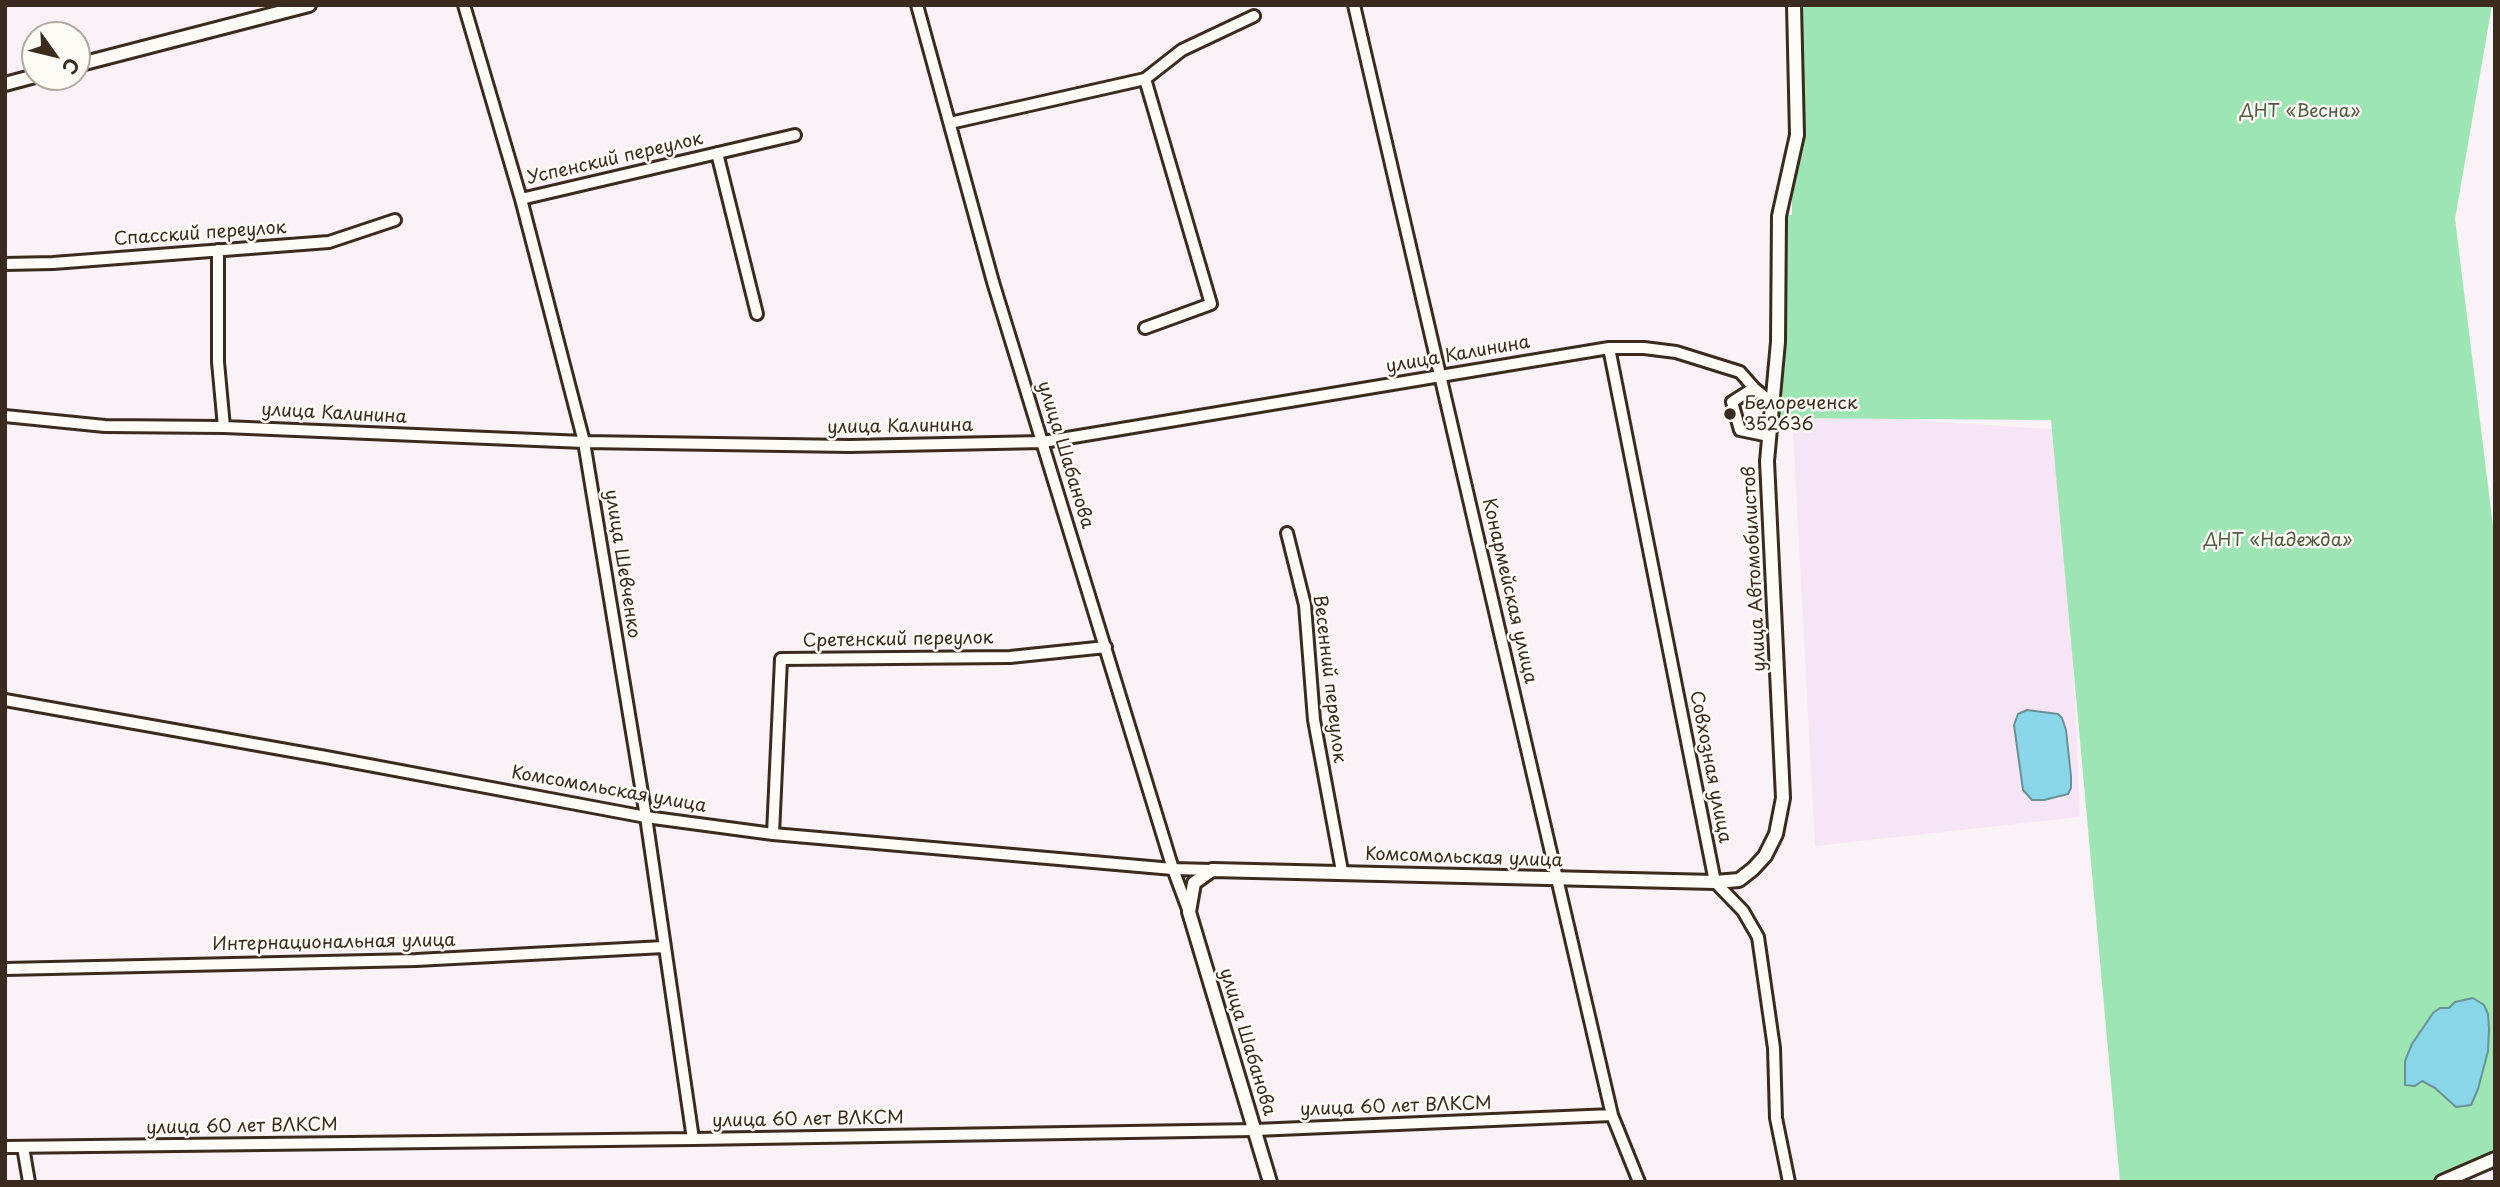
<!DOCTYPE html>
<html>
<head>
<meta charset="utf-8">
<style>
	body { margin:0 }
	#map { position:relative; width:2500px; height:1187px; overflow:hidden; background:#faf2f6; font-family:"Playpen Sans",sans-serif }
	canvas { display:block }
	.frame { position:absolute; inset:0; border:7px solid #3b2a1e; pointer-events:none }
	.north { position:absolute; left:21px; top:21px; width:70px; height:70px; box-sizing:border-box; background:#fdfcf7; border:2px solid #afa8a0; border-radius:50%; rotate:124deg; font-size:19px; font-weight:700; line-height:28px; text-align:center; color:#3b2a1e }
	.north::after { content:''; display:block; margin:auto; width:24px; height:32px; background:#3b2a1e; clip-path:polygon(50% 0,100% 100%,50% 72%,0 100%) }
</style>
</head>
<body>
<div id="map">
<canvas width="2500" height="1187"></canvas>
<div class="frame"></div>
<div class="north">С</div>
</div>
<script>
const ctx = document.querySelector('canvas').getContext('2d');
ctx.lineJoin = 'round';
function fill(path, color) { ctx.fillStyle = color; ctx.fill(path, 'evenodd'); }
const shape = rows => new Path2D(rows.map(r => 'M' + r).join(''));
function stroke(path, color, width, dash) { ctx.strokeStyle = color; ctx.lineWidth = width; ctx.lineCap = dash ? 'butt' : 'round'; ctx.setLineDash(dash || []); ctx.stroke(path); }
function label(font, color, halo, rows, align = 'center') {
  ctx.font = font + ' "Playpen Sans",sans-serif'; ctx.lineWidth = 5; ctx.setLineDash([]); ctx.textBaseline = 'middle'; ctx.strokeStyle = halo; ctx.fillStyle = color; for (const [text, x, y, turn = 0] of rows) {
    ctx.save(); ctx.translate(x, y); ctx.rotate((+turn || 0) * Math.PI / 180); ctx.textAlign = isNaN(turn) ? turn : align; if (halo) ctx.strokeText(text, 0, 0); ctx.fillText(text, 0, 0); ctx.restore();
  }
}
fill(shape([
	[1792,412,2063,430,2080,817,1815,846]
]), '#f6e6f5');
fill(shape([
	[1792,5,2492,5,2455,219,2495,542,2495,1158,2439,1182,2120,1182,2051,420,1776,418,1782,215,1792,215]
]), '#9de5b3');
const water = shape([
	[2027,710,2058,714,2062,718,2066,730,2071,776,2071,788,2068,794,2044,800,2032,800,2023,790,2014,725,2018,714,2027,710],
	[2473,998,2484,1005,2488,1014,2489,1029,2488,1051,2478,1089,2471,1105,2456,1107,2435,1088,2422,1081,2415,1086,2405,1085,2405,1061,2412,1044,2433,1013,2440,1008,2449,1008,2455,1002,2473,998]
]);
fill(water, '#89d6e8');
stroke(water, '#6a9197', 2);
const minor = shape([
	[464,5,521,199,584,442,646,817,693,1139],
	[917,5,993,282,1173,869,1189,912],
	[1354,5,1612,1115,1639,1182],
	[1145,79,1211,304,1145,328],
	[950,123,1145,79,1182,50,1254,16],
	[717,153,757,314],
	[521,199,795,135],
	[218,250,218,362,224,427],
	[5,264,53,263,329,242,395,220],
	[1609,348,1715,882,1743,911,1758,937,1774,1048,1776,1118,1789,1182],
	[1754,388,1732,402,1740,430,1769,436],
	[5,416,105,426,224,427,584,442,850,446,1043,442,1609,348,1644,348,1676,352,1740,372,1754,388,1772,403],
	[1287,533,1305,605,1314,720,1342,871],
	[5,700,326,757,646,817,773,834,1173,869,1212,870],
	[773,834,781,659,1010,657,1106,647],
	[5,969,416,960,664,947],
	[5,1147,693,1139,1255,1130,1612,1115],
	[23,1147,29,1182]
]);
const tertiary = shape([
	[77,65,309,5],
	[5,84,35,76],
	[1270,1182,1189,912,1194,883,1212,870,1715,882,1739,880,1753,869,1765,856,1776,834,1783,798,1767,461,1778,342,1779,216,1797,135,1794,5],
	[2442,1182,2495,1159]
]);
stroke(minor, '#3b2a1e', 16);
stroke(tertiary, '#3b2a1e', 18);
stroke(minor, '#fdfcf7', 10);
stroke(tertiary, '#fdfcf7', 12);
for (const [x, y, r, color] of [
	[1730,414,7,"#3b2a1e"]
]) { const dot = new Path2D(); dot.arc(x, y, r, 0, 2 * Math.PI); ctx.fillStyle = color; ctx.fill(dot); stroke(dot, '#fdfcf7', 2.5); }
label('18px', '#545943', '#fdfcf7', [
	["ДНТ «Весна»",2300,112],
	["ДНТ «Надежда»",2278,541]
]);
label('18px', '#3b2a1e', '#fdfcf7', [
	["Успенский переулок",615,159,-13],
	["Спасский переулок",200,234,-4],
	["улица Калинина",1458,355,-10],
	["улица Калинина",334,414,3],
	["улица Калинина",900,427,-1],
	["улица Шабанова",1065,455,73],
	["улица Шевченко",622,564,81],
	["улица Автомобилистов",1755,569,-93],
	["Конармейская улица",1509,591,77],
	["Сретенский переулок",898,640,-1],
	["Весенний переулок",1329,679,83],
	["Совхозная улица",1710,767,79],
	["Комсомольская улица",609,790,10],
	["Комсомольская улица",1464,858,2],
	["Интернациональная улица",334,943,-1],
	["улица Шабанова",1247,1042,73],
	["улица 60 лет ВЛКСМ",1396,1107,-2],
	["улица 60 лет ВЛКСМ",808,1120,-1],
	["улица 60 лет ВЛКСМ",242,1127,-1]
]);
label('18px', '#3b2a1e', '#fdfcf7', [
	["Белореченск",1744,404],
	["352636",1744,425]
], 'left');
</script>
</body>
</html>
